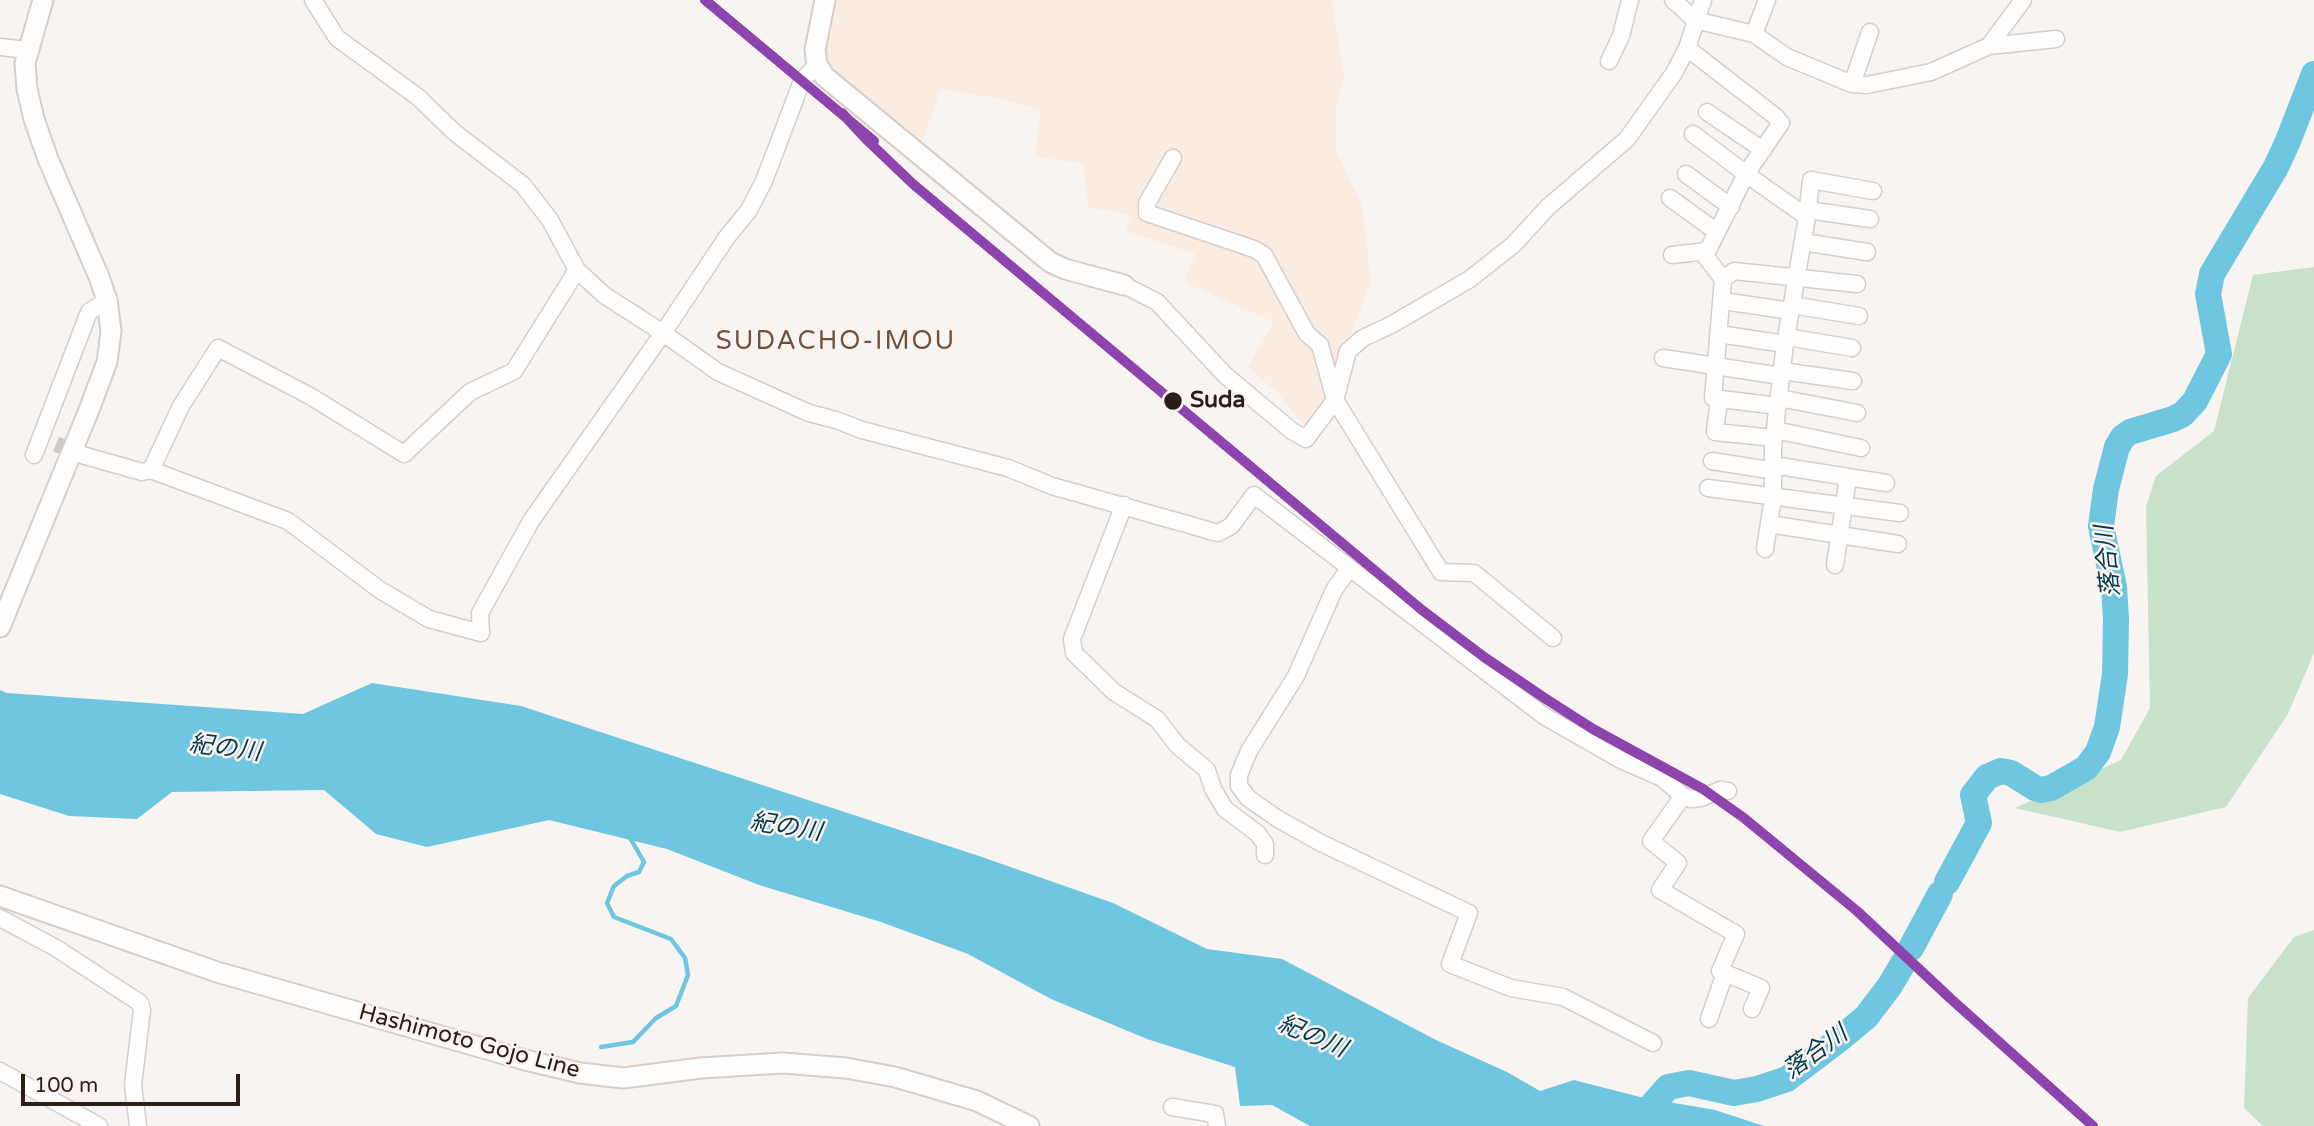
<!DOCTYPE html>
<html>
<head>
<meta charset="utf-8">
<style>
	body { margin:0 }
	#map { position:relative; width:2314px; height:1126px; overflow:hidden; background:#f7f4f2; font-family:"Varela Round",sans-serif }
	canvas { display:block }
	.scale { position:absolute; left:21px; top:1074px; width:219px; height:32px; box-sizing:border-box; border:4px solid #2a1e16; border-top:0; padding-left:9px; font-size:21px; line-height:24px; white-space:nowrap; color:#2a1e16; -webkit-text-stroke:5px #faf3ef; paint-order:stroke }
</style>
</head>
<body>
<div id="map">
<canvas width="2314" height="1126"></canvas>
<div class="scale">100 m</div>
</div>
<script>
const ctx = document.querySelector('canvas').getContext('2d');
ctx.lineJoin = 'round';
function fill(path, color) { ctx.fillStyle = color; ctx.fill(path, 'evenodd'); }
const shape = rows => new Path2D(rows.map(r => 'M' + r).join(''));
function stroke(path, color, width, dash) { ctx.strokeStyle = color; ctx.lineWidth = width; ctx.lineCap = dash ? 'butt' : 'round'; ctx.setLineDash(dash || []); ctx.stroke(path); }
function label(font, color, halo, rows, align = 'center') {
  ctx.font = font + ' "Varela Round","Noto Sans JP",sans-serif'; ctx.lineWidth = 5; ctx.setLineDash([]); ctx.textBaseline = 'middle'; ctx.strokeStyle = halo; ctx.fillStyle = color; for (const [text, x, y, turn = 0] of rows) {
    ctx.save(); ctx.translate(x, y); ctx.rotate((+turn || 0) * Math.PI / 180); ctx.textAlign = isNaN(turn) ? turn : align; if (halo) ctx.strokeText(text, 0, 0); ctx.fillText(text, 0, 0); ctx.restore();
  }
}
fill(shape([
	[833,0,1332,0,1344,75,1336,111,1336,151,1362,205,1371,282,1354,326,1341,351,1336,387,1312,422,1304,426,1277,392,1248,367,1274,322,1184,282,1195,254,1126,231,1130,215,1088,207,1083,163,1035,157,1040,110,1002,99,941,89,920,148,826,71,822,61]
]), '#fbece2');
fill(shape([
	[2314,267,2314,653,2288,714,2226,807,2120,832,2015,808,2121,760,2150,708,2146,507,2156,476,2214,431,2253,275],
	[2314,930,2314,1126,2263,1126,2244,1108,2248,998,2294,937]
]), '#c8e1ca');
fill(shape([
	[372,683,521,706,982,857,1113,903,1207,949,1282,959,1436,1040,1507,1072,1540,1091,1574,1080,1640,1097,1715,1110,1764,1126,1310,1126,1272,1105,1240,1106,1235,1067,1147,1039,1051,999,968,954,881,922,759,885,667,849,549,820,427,847,376,834,324,790,172,792,137,819,69,816,0,794,0,690,7,693,303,714]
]), '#6fc6e1');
stroke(shape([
	[601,1047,633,1042,656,1018,676,1006,688,975,685,958,671,939,614,917,607,903,614,886,627,876,639,872,644,862,629,836]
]), '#6fc6e1', 4.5);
stroke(shape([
	[1947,882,1979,823,1973,795,1987,777,2001,771,2011,773,2035,788,2041,790,2051,788,2086,768,2098,752,2107,727,2115,674,2116,619,2114,587,2101,526,2106,489,2117,447,2123,437,2130,432,2173,419,2183,414,2195,401,2219,354,2208,294,2212,274,2276,167,2288,141,2314,74],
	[1911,948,1940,894],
	[1634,1126,1668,1087,1689,1083,1734,1093,1757,1089,1787,1079,1836,1042,1866,1017,1889,987,1904,962]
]), '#6fc6e1', 26);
stroke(shape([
	[56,444,82,455]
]), '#cec9c6', 16, [16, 8]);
const minor = shape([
	[313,0,337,38,418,97,454,132,523,185,550,220,577,270,604,295,663,333,718,372,809,413,836,420,862,430,1008,468,1052,486,1218,533,1231,526,1254,495,1544,716,1621,760,1662,778,1683,796,1691,799,1701,798,1720,790,1728,791],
	[1673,0,1695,20,1754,34,1787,57,1852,84,1867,85,1931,72,1989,46,2023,0],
	[1754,34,1767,0],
	[1989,46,2056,39],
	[0,47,27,50],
	[1687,48,1776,117,1781,123,1746,174,1807,217,1785,344,1773,445,1773,497,1765,549],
	[1609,61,1621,36,1630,0],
	[1852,84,1870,32],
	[1707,112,1763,150],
	[1693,134,1746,174,1705,256,1723,279,1713,398,1778,406],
	[1173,158,1147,203,1147,213,1254,249,1264,255,1307,334,1320,345,1335,400,1441,572,1474,573,1553,638],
	[1686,174,1731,207],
	[1670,198,1717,232],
	[1808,210,1870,219],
	[1807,217,1811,180,1873,191],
	[1803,242,1867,252],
	[1672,255,1707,251],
	[1723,279,1734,271,1857,284],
	[1124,285,1157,302,1225,375,1292,431,1306,439,1335,400,1348,351,1363,338,1391,325,1470,279,1513,245,1548,207,1627,139,1674,73,1687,48,1703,0],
	[1723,301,1791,311],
	[1792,305,1859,316],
	[1719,334,1785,344],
	[1787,337,1852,348],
	[1663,358,1781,376],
	[1782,371,1853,381],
	[1779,398,1857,413],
	[1719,399,1715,432,1774,438],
	[1775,430,1861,448],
	[34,455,89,312,107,300],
	[82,455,142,472,151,470,181,406,218,348,310,396,404,454,470,392,514,371,577,270],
	[1712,461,1775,471],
	[1773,465,1886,483],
	[151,470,288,521,380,590,429,619,481,633,480,613,531,521,663,333,727,237,749,210,764,181,802,81,817,64],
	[1708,488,1900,513],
	[1124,505,1072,639,1074,653,1114,692,1157,719,1178,746,1207,770,1213,789,1225,809,1258,834,1265,844,1265,855],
	[1769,524,1898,544],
	[1835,565,1848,478],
	[1349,569,1334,590,1296,676,1249,751,1239,775,1239,786,1248,798,1278,819,1321,843,1469,913,1450,964,1511,988,1563,997,1653,1043],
	[1683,796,1651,841,1678,863,1660,890,1736,934,1720,971,1761,988,1752,1009],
	[0,918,56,948,140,1003,142,1010,133,1085,138,1126],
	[1709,1019,1725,973],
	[0,1071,99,1126],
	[1172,1107,1215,1114,1217,1126]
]);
const major = shape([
	[825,0,815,50,817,64,824,76,1050,262,1065,269,1124,285],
	[0,627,89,410,107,362,111,331,107,300,99,277,48,159,34,119,27,89,25,63,43,0],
	[0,896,217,972,525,1060,580,1073,623,1078,701,1068,783,1063,846,1068,895,1077,977,1101,1029,1126]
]);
stroke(minor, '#d5cec9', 19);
stroke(major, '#d5cec9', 23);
stroke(minor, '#fefdfd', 16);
stroke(major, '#fefdfd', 19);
stroke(shape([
	[705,0,874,141],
	[842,113,868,141,913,184,1422,610,1484,657,1546,699,1593,729,1703,789,1744,818,1857,911,1951,999,2093,1126]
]), '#8e44ad', 10);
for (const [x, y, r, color] of [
	[1173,401,10,"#2a1e16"]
]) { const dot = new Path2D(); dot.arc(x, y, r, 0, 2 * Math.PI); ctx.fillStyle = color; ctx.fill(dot); stroke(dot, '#faf3ef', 2.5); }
label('bold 23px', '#2a1e16', '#faf3ef', [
	["Suda",1190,401]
], 'left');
label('23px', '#2a1e16', '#faf3ef', [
	["Hashimoto Gojo Line",469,1042,15]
]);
label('italic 24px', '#023b4b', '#faf3ef', [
	["落合川",2109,561,-96],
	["紀の川",225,749,7],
	["紀の川",786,828,9],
	["紀の川",1312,1037,23],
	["落合川",1816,1053,-36]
]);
ctx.letterSpacing = '2px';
label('26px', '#6d513f', '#faf3ef', [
	["SUDACHO-IMOU",836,342]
]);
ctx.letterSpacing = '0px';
</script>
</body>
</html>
